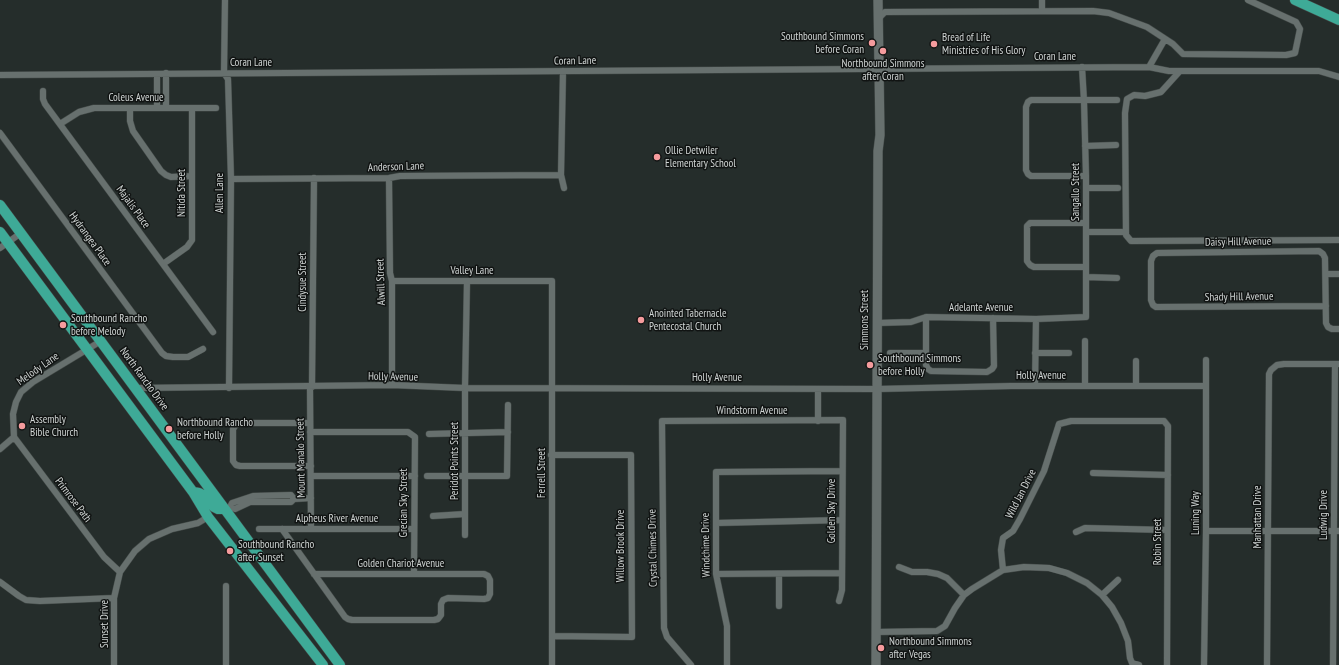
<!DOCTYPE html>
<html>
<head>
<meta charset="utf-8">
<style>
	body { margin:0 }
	canvas { display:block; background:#252d2b }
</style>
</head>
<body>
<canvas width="1339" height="665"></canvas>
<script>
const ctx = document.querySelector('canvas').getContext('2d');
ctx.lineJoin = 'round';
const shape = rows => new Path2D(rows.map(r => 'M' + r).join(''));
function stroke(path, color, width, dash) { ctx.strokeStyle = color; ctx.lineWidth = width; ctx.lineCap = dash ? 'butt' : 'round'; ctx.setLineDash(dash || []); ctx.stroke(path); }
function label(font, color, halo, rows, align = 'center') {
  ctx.font = font + ' "PT Sans Narrow",sans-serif'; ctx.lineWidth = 3; ctx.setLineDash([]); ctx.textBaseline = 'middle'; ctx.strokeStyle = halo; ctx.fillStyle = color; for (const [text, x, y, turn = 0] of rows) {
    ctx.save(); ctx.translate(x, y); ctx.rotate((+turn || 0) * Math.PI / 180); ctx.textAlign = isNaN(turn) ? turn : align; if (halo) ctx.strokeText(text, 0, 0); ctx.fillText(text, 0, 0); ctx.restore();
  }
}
const street = shape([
	[225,0,224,73,228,79,231,179,229,388],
	[1042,11,1042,0],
	[878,19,885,12,1093,11,1109,13,1147,27,1173,44,1183,54,1286,55,1295,53,1300,29,1296,22,1248,0],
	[1149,67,1165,39],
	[563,71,561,175,564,188],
	[166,73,166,108],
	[157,74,157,108],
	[0,75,1149,67,1169,71,1180,71],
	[1339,77,1319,71,1180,71,1161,92,1145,96,1134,95,1127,99,1125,113,1126,235,1131,241,1339,240],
	[43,91,43,99,45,104,213,332],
	[130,108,130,121,133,131,161,171,166,175,171,177,192,176],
	[60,124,79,112,94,108,216,108],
	[0,133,162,353,166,356,173,357,188,357,203,349],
	[1085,146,1116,145],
	[1086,176,1031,176,1028,174,1026,170,1026,107,1028,102,1031,100,1117,100],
	[389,178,390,273,392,281,392,385],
	[231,179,389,178,400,176,561,175],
	[1086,188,1118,188],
	[1086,232,1122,232],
	[0,248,21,233],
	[163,264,187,247,192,240,192,108],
	[1086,267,1034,267,1030,265,1027,261,1027,226,1030,223,1086,223],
	[1326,274,1339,274],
	[1086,277,1117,278],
	[392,281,552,281,552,665],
	[1326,306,1156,307,1153,305,1151,300,1151,261,1153,256,1157,253,1319,251,1323,254,1325,258,1326,323,1328,327,1332,329,1339,329],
	[926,317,926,365,928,369,931,371,987,372,992,369,994,366,993,318],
	[877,323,911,322,926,317,1036,319,1086,317,1086,176,1084,101,1082,67],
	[1085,341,1085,385],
	[890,353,926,353],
	[1035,353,1069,353],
	[1136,385,1136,361],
	[1035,386,1036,319],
	[310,387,311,529],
	[312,387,314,178],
	[136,388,392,385,465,388,877,389,1011,386,1206,386],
	[818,421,818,389],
	[310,423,239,423,235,426,233,429,233,461,236,465,240,466,311,466],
	[310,432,408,432,415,437,414,574],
	[429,434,508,432],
	[14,437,104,557,120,572],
	[0,449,14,437,13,414,16,402,21,392,33,382,101,341],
	[551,455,631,455,632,637,552,636],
	[1093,473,1168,475],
	[311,476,415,476],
	[427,476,507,476,508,405],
	[230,507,232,503,253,496,291,495,294,499],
	[224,509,230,507,235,509,250,502,291,502,294,499,311,498],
	[433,516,465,514],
	[716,523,842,520],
	[259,529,414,529],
	[282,529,345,617,348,619,352,620,434,620,438,619,441,615,441,604,443,600,448,598,484,599,488,598,490,594,490,580,488,576,484,574,314,574],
	[1206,531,1339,531],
	[1076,532,1085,528,1167,530],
	[465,535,465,388,467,281],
	[899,567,912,572,927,572,938,574,947,578,964,595],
	[1003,570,1001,550,1003,538,1013,531,1020,519,1044,471,1059,424,1071,421,1164,421,1168,426,1167,665],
	[716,574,842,573],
	[779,574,779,606],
	[0,582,19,596,26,600,40,601,114,598],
	[226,586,226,665],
	[1102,595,1118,580],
	[876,632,937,631,945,626,955,608,964,595,972,589,1003,570,1024,567,1049,568,1067,573,1087,583,1102,595,1112,607,1121,623,1128,641,1130,658,1132,663,1139,665],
	[114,665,114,598,120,572,135,551,149,539,172,529,198,523,208,517],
	[691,665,667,637,664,628,662,421,843,420,842,590,839,601],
	[727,665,727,626,716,574,716,472,842,471],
	[1204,665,1206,531,1206,360],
	[1267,665,1269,374,1271,370,1277,365,1284,364,1339,364],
	[1333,665,1335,364]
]);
const secondary = shape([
	[876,665,878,151,880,135,878,0]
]);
const primary = shape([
	[1295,0,1339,20],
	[0,205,340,665],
	[0,232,193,492,208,517,323,665],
	[193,492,199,493,203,495,214,507,218,509,224,509]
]);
stroke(street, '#444b49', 7);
stroke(secondary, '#444b49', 10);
stroke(primary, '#444b49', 11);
stroke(street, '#67706e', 6);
stroke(secondary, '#67706e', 9);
stroke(primary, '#3eaa97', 10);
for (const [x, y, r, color] of [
	[872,43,4,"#f59b9d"],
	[934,44,4,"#f59b9d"],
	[883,51,4,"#f59b9d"],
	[657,157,4,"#f59b9d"],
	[641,320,4,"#f59b9d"],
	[63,325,4,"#f59b9d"],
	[870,365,4,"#f59b9d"],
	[22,426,4,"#f59b9d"],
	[169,429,4,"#f59b9d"],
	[230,551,4,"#f59b9d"],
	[881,648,4,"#f59b9d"]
]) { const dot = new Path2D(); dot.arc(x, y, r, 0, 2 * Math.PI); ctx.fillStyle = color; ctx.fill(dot); stroke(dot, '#111413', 1.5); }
label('11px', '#d0d5d4', '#111413', [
	["Southbound Simmons",864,37,"right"],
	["before Coran",864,50,"right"],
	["Bread of Life",942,38],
	["Ministries of His Glory",942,51],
	["Northbound Simmons",883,64,"center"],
	["after Coran",883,77,"center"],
	["Ollie Detwiler",665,151],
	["Elementary School",665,164],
	["Anointed Tabernacle",649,314],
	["Pentecostal Church",649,327],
	["Southbound Rancho",71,319],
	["before Melody",71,332],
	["Southbound Simmons",878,359],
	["before Holly",878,372],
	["Assembly",30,420],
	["Bible Church",30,433],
	["Northbound Rancho",177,423],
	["before Holly",177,436],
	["Southbound Rancho",238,545],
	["after Sunset",238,558],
	["Northbound Simmons",889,642],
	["after Vegas",889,655]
], 'left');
label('11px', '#d0d5d4', '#111413', [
	["Coran Lane",1055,57],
	["Coran Lane",575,61,-1],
	["Coran Lane",251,63],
	["Coleus Avenue",136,98],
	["Anderson Lane",396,167,-2],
	["Sangallo Street",1076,192,-90],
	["Nitida Street",182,193,-90],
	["Allen Lane",220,193,-90],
	["Majalis Place",133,207,54],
	["Hydrangea Place",90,239,54],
	["Daisy Hill Avenue",1238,242,-1],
	["Valley Lane",472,271],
	["Cindysue Street",303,282,-90],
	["Alwill Street",381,282,-92],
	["Shady Hill Avenue",1239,297,-1],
	["Adelante Avenue",981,308],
	["Simmons Street",865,320,-90],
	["Melody Lane",38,369,-35],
	["Holly Avenue",1041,376],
	["Holly Avenue",393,377,1],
	["Holly Avenue",717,378],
	["North Rancho Drive",144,379,54],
	["Windstorm Avenue",752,411],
	["Mount Manalo Street",301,458,-91],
	["Peridot Points Street",455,461,-90],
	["Ferrell Street",542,473,-90],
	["Wild Jan Drive",1021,494,-63],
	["Primrose Path",73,500,53],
	["Grecian Sky Street",404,503,-90],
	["Golden Sky Drive",832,511,-90],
	["Luning Way",1196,513,-90],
	["Ludwig Drive",1324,515,-90],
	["Manhattan Drive",1258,517,-90],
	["Alpheus River Avenue",337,519],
	["Robin Street",1158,542,-90],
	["Windchime Drive",706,545,-91],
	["Willow Brook Drive",621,546,-90],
	["Crystal Chimes Drive",653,548,-91],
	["Golden Chariot Avenue",401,564],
	["Sunset Drive",105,624,-90]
]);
</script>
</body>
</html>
